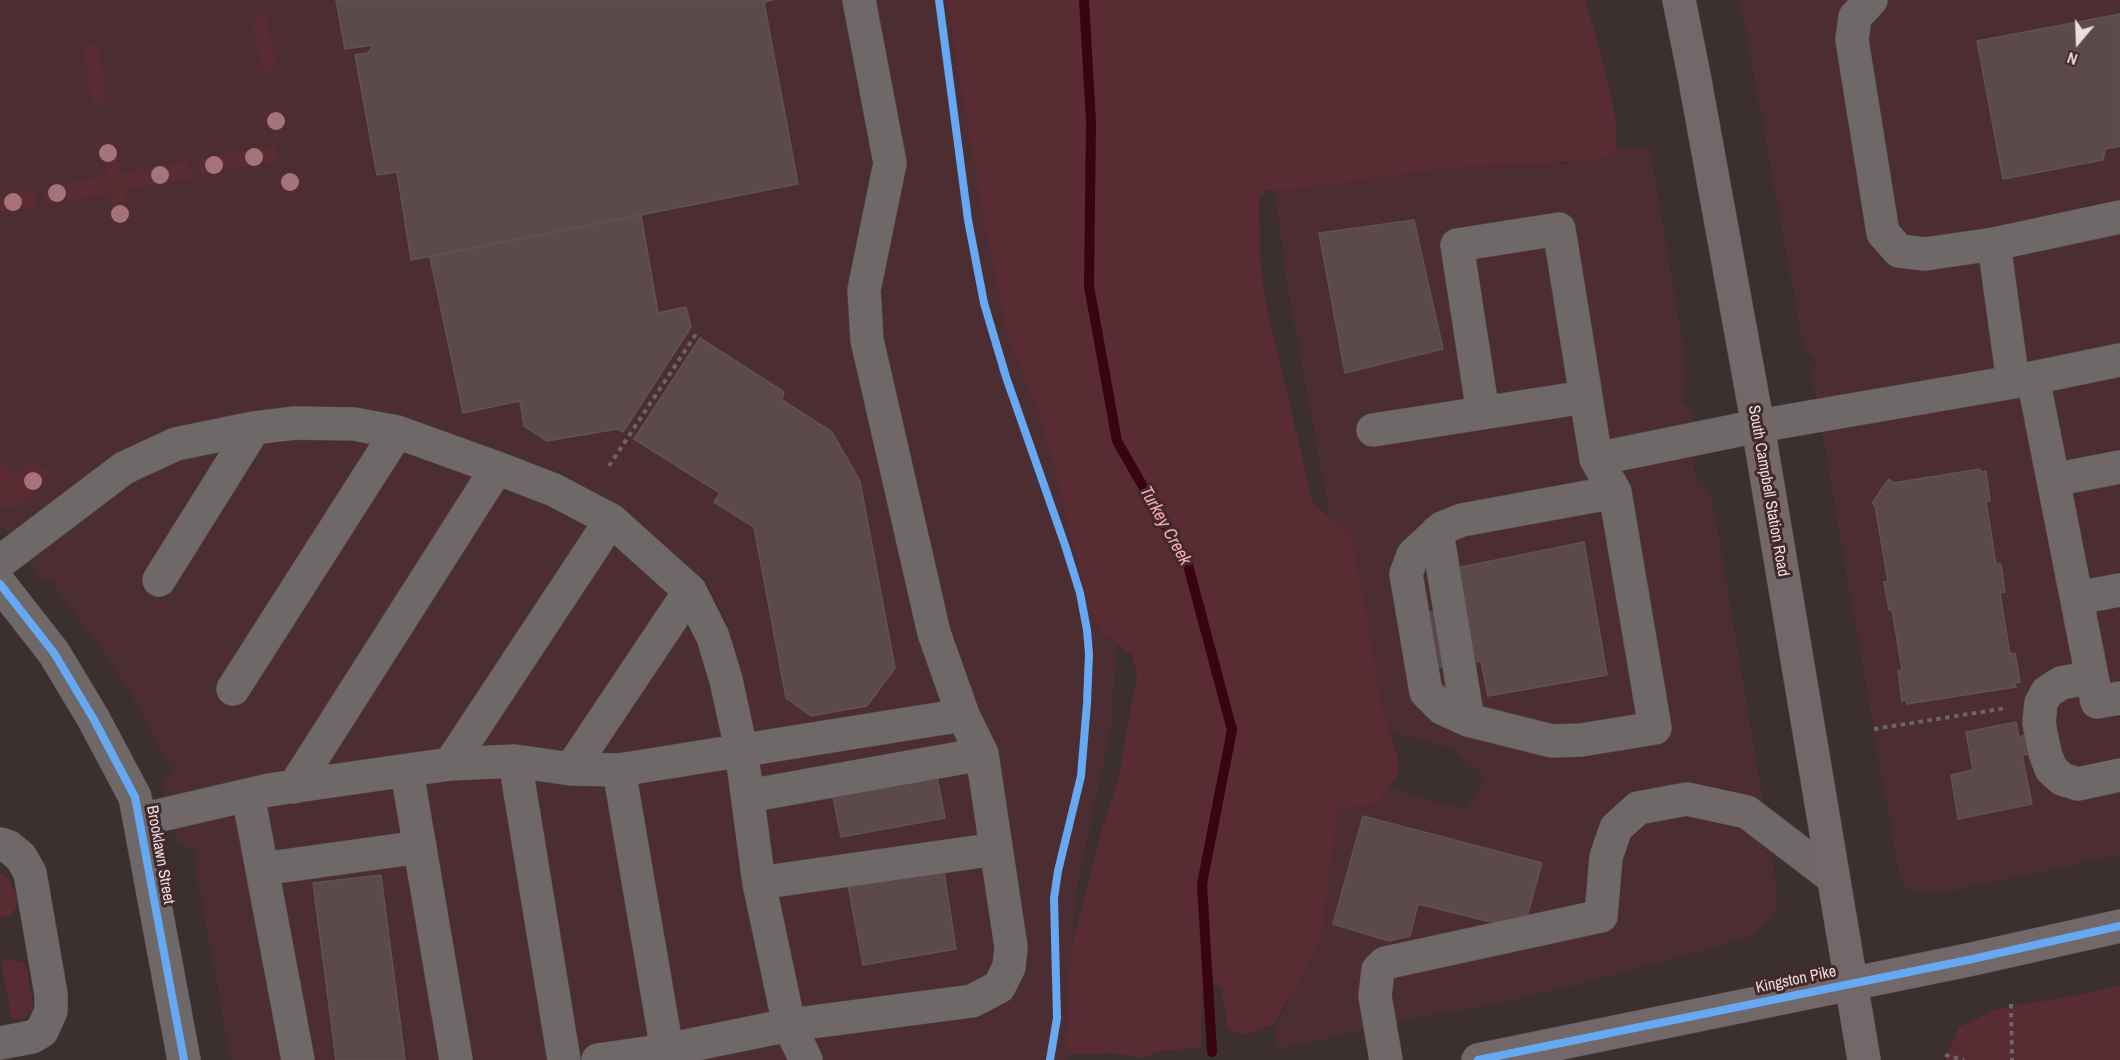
<!DOCTYPE html>
<html>
<head>
<meta charset="utf-8">
<style>
	body { margin:0 }
	#map { position:relative; width:2120px; height:1060px; overflow:hidden; background:#3c2f30; font-family:"Archivo Narrow",sans-serif }
	canvas { display:block }
	.north { position:absolute; left:2048px; top:12px; width:60px; height:60px; -webkit-text-stroke:4px #42292c; paint-order:stroke; rotate:199deg; font-size:16px; font-weight:700; line-height:24px; text-align:center; color:#eddcde }
	.north::after { content:''; display:block; margin:auto; width:21px; height:27px; background:#eddcde; clip-path:polygon(50% 0,100% 100%,50% 72%,0 100%) }
</style>
</head>
<body>
<div id="map">
<canvas width="2120" height="1060"></canvas>
<div class="north">N</div>
</div>
<script>
const ctx = document.querySelector('canvas').getContext('2d');
ctx.lineJoin = 'round';
function fill(path, color) { ctx.fillStyle = color; ctx.fill(path, 'evenodd'); }
const shape = rows => new Path2D(rows.map(r => 'M' + r).join(''));
function stroke(path, color, width, dash) { ctx.strokeStyle = color; ctx.lineWidth = width; ctx.lineCap = dash ? 'butt' : 'round'; ctx.setLineDash(dash || []); ctx.stroke(path); }
function label(font, color, halo, rows, align = 'center') {
  ctx.font = font + ' "Archivo Narrow",sans-serif'; ctx.lineWidth = 6; ctx.setLineDash([]); ctx.textBaseline = 'middle'; ctx.strokeStyle = halo; ctx.fillStyle = color; for (const [text, x, y, turn = 0] of rows) {
    ctx.save(); ctx.translate(x, y); ctx.rotate((+turn || 0) * Math.PI / 180); ctx.textAlign = isNaN(turn) ? turn : align; if (halo) ctx.strokeText(text, 0, 0); ctx.fillText(text, 0, 0); ctx.restore();
  }
}
fill(shape([
	[0,0,963,0,1117,640,1111,727,1078,883,1071,948,1072,1035,1068,1060,231,1060,196,871,196,854,177,840,161,782,173,769,165,759,138,706,111,662,58,592,52,581,44,582,0,523],
	[1740,0,2120,0,2120,855,1940,893,1928,894,1916,891,1905,887,1900,881,1812,374,1816,362,1805,350,1802,339],
	[1465,138,1567,165,1609,147,1650,149,1687,372,1682,401,1691,408,1695,478,1703,483,1710,495,1716,522,1773,861,1778,907,1769,922,1748,938,1599,979,1509,1001,1417,1018,1279,1049,1274,1032,1288,1004,1279,945,1316,836,1359,777,1411,795,1465,809,1486,778,1453,748,1396,733,1362,730,1351,610,1330,517,1287,284,1273,178]
]), '#4c2e32');
fill(shape([
	[947,0,1585,0,1600,51,1615,115,1617,151,1599,160,1451,167,1288,190,1267,190,1259,198,1260,255,1265,300,1313,503,1352,537,1383,713,1399,761,1398,774,1376,804,1338,808,1321,934,1299,980,1273,1025,1246,1034,1229,1030,1220,985,1203,985,1201,1047,1161,1051,1141,1058,1114,1053,1066,1055,1071,948,1100,837,1118,780,1137,674,1131,654,1099,629,1090,608,1042,421,1007,334,984,221],
	[259,15,262,15,267,19,276,64,273,70,270,72,261,69,252,21],
	[90,44,96,45,98,49,107,97,102,104,94,102,92,98,83,52,85,48],
	[108,145,115,146,116,149,121,173,188,161,192,178,124,190,129,216,123,222,113,219,109,194,44,205,42,188,107,175,101,151],
	[275,146,279,161,201,175,199,158],
	[34,190,36,206,0,212,0,196],
	[0,457,15,476,30,463,34,463,44,467,49,474,37,489,20,503,14,507,0,506],
	[0,872,10,881,17,899,16,907,13,912,10,916,0,918],
	[7,958,23,962,27,968,33,1005,32,1011,25,1018,12,1020,1,964],
	[2120,985,2120,1060,1945,1060,1959,1027,1996,1009,2083,994]
]), '#592b32');
stroke(shape([
	[1084,0,1091,122,1089,286,1117,441,1188,565,1232,730,1202,884,1212,1052]
]), '#390412', 10);
const building = shape([
	[336,0,773,0,764,2,798,184,411,260,397,172,377,175,355,55,368,53,373,45,345,49,336,0],
	[2120,14,2120,146,2105,149,2103,160,2003,179,1977,41,2120,14],
	[641,215,658,313,686,307,691,327,623,432,617,429,547,441,524,426,520,401,463,413,430,257,641,215],
	[1414,220,1443,349,1345,373,1319,233,1414,220],
	[700,338,784,392,782,400,832,432,860,481,895,668,867,706,811,716,786,698,754,527,714,502,720,493,634,439,700,338],
	[1980,469,1981,472,1986,471,1990,501,1986,501,1996,564,2001,564,2005,592,2000,593,2010,654,2015,653,2020,682,2015,683,2016,687,1907,704,1906,700,1902,701,1898,671,1902,670,1892,610,1889,610,1884,582,1888,581,1875,506,1872,503,1889,479,1893,483,1980,469],
	[1584,542,1607,675,1488,696,1481,661,1434,668,1423,614,1460,606,1452,569,1584,542],
	[2016,722,2019,737,2025,735,2030,754,2022,755,2032,804,1958,819,1951,775,1973,770,1966,732,2016,722],
	[937,777,945,818,841,837,833,797,937,777],
	[1363,816,1542,863,1528,913,1508,922,1487,921,1418,904,1410,936,1389,941,1333,924,1363,816],
	[943,865,956,949,863,965,848,885,943,865],
	[381,875,405,1060,336,1060,313,883,381,875]
]);
fill(building, '#5b494b');
stroke(building, '#5e5253', 1.5);
const minor = shape([
	[1871,0,1855,17,1852,40,1883,233,1899,251,1925,254,1994,244],
	[2033,378,2097,702,2120,698],
	[2013,382,1994,244,2120,217],
	[1483,413,1457,245,1559,229,1596,459,1615,492,1655,728,1581,740,1552,741,1468,720,1442,708,1426,692,1406,574,1413,555,1442,528,1462,520,1615,492],
	[1373,430,1585,397],
	[1596,459,1758,426,2013,382,2120,360],
	[2053,480,2120,467],
	[1437,532,1468,720],
	[0,562,124,468,176,444,254,428,295,423,354,424,397,432,497,468,554,490,611,520,690,591,713,637,726,680,741,749,759,883,789,1025,806,1060],
	[159,580,254,428],
	[0,584,54,653,93,718,135,797,184,1060],
	[2077,598,2120,590],
	[2092,677,2061,683,2047,692,2041,703,2039,723,2045,753,2051,769,2062,779,2078,784,2120,775],
	[233,689,397,432],
	[515,761,564,1060],
	[450,764,611,520],
	[571,769,690,591],
	[619,770,667,1050],
	[407,772,456,1060],
	[294,787,497,468],
	[248,795,298,1060],
	[748,796,982,754],
	[140,820,269,790,450,764,515,761,571,769,619,770,963,715],
	[0,844,9,847,21,857,30,873,51,994,51,1011,42,1031,32,1037,0,1043],
	[262,869,420,847],
	[759,883,996,849],
	[598,1060,667,1050,789,1025,972,1001,999,987,1009,967,1011,947,982,754,963,715,934,633,867,340,864,290,890,163,859,0],
	[1386,1060,1375,996,1378,970,1385,963,1601,916,1606,857,1616,828,1638,808,1687,799,1747,812,1832,877]
]);
const major = shape([
	[1679,0,1694,75,1758,426,1864,1060],
	[1478,1060,1968,960,2120,926]
]);
stroke(minor, '#574c4d', 34);
stroke(major, '#574c4d', 34);
stroke(shape([
	[609,466,698,331],
	[1874,729,2007,708],
	[2011,1004,2012,1060],
	[1945,1055,1964,1060]
]), '#6c6566', 4, [4.5, 4.5]);
stroke(minor, '#6e6869', 33);
stroke(major, '#726869', 33);
stroke(shape([
	[939,0,968,220,984,303,1006,377,1065,545,1080,593,1087,630,1089,654,1087,703,1081,776,1058,871,1054,898,1057,1018,1050,1060],
	[0,584,54,653,93,718,135,797,184,1060],
	[1478,1060,1968,960,2120,926]
]), '#66a8f1', 8);
ctx.fillStyle = '#a57379';
for (const [x, y] of [
	[276,121],
	[108,153],
	[254,157],
	[214,165],
	[160,175],
	[290,182],
	[57,193],
	[13,202],
	[120,214],
	[33,481]
]) { ctx.beginPath(); ctx.arc(x, y, 9, 0, 2 * Math.PI); ctx.fill(); }
label('16px', '#eddcde', '#42292c', [
	["South Campbell Station Road",1768,491,80],
	["Brooklawn Street",160,855,80],
	["Kingston Pike",1796,980,-12]
]);
label('italic 18px', '#faaab3', '#42292c', [
	["Turkey Creek",1165,526,61]
]);
</script>
</body>
</html>
